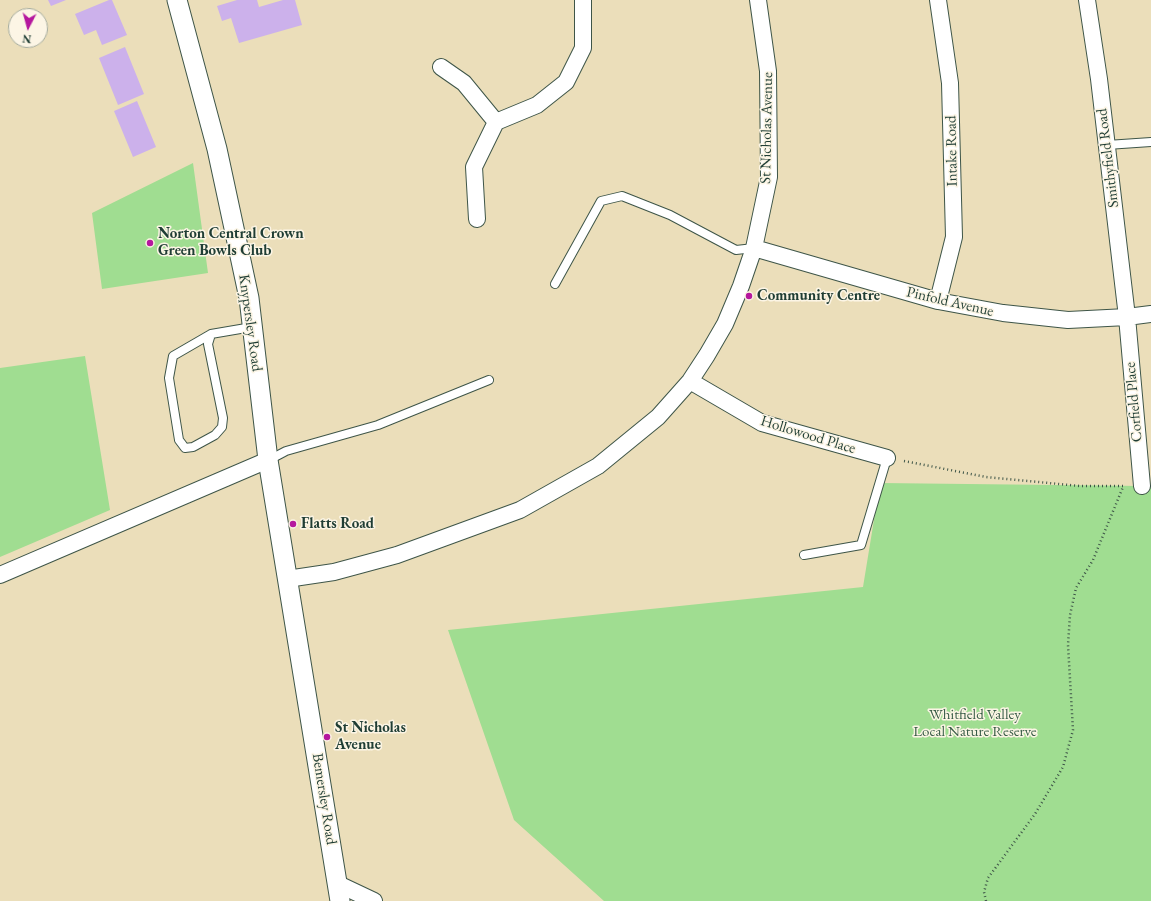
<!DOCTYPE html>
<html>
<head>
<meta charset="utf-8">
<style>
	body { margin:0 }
	#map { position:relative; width:1151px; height:901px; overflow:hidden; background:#ebdeba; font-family:"EB Garamond",serif }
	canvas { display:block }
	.north { position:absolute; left:8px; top:8px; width:40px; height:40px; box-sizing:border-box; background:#fcf5e5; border:1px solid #a4ab9e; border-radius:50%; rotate:186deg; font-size:11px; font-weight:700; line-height:16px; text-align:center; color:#1f3d34 }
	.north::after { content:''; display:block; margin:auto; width:14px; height:18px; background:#b5179e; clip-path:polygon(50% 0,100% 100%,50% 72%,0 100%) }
</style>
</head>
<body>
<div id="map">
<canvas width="1151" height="901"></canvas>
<div class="north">N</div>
</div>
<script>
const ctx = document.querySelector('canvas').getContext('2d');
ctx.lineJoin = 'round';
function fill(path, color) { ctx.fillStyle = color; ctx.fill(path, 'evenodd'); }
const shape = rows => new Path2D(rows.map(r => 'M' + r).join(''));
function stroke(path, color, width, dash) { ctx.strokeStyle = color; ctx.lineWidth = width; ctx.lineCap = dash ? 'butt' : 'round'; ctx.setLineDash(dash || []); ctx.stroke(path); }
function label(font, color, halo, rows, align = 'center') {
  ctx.font = font + ' "EB Garamond",serif'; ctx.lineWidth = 3; ctx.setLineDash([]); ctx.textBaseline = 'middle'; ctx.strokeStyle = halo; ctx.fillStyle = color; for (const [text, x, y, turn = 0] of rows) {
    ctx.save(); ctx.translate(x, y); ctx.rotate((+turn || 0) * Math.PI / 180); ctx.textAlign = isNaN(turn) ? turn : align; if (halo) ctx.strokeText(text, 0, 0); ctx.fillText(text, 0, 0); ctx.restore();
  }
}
fill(shape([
	[193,163,208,273,102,289,92,213],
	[85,356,110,510,0,557,0,368],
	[880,483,1142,486,1151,485,1151,901,604,901,514,820,448,630,863,587]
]), '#a0dd91');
fill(shape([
	[48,0,66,0,51,6],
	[109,0,112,0,127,35,102,45,96,30,84,35,75,14],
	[237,0,257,0,259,7,283,0,295,0,302,25,239,43,231,18,222,21,217,6],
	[125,47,144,94,118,105,99,58],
	[137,101,156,147,133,157,114,111]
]), '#ccb1eb');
const service = shape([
	[1107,145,1151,142],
	[555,284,601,201,622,196,670,215,736,250,754,248],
	[211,334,208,344,223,418,222,427,215,435,193,447,185,448,179,440,169,378,173,356,211,334,252,327],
	[269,460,286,451,378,425,489,380],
	[804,555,861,545,887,458]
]);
const minor = shape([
	[1087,0,1099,79,1127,317,1142,486],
	[441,67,464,83,496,122],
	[477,219,474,167,496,122,537,105,566,82,583,48,583,0],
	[754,248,938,301,1003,313,1068,320,1127,317,1151,314],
	[938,301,954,237,950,83,938,0],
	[690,381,762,423,887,458],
	[0,575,268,460],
	[287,579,334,572,397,555,520,510,598,466,658,417,690,381,707,355,725,324,741,286,754,248,769,177,768,71,758,0],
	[338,884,374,901]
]);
const tertiary = shape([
	[177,0,217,149,249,298,268,460,340,901]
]);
stroke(service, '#3e5548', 10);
stroke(minor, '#3e5548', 18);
stroke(tertiary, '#3e5548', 21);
stroke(shape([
	[904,461,986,477,1080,486,1125,486],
	[986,901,984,892,988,878,1035,814,1063,767,1073,730,1068,645,1070,615,1076,588,1093,560,1123,487]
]), '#3e5548', 2.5, [1, 3]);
stroke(service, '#fff', 8);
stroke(minor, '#fff', 16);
stroke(tertiary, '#fff', 19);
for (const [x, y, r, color] of [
	[150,243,4,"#b5179e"],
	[749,296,4,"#b5179e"],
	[293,524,4,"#b5179e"],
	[327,737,4,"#b5179e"]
]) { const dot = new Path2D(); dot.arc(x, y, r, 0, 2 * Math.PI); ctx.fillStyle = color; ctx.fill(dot); stroke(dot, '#fcf5e5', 1.5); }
label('15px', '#1f3d34', '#fcf5e5', [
	["St Nicholas Avenue",767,128,-89],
	["Intake Road",952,151,-91],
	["Smithyfield Road",1108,158,-97],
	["Pinfold Avenue",950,302,13],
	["Knypersley Road",250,323,82],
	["Corfield Place",1134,402,-95],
	["Hollowood Place",808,435,17],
	["Bemersley Road",324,799,81]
]);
label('bold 15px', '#1f3d34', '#fcf5e5', [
	["Norton Central Crown",158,234],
	["Green Bowls Club",158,251],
	["Community Centre",757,296],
	["Flatts Road",301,524],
	["St Nicholas",335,728],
	["Avenue",335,745]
], 'left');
label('15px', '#395d47', '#fcf5e5', [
	["Whitfield Valley",975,715],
	["Local Nature Reserve",975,732]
]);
</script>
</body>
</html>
